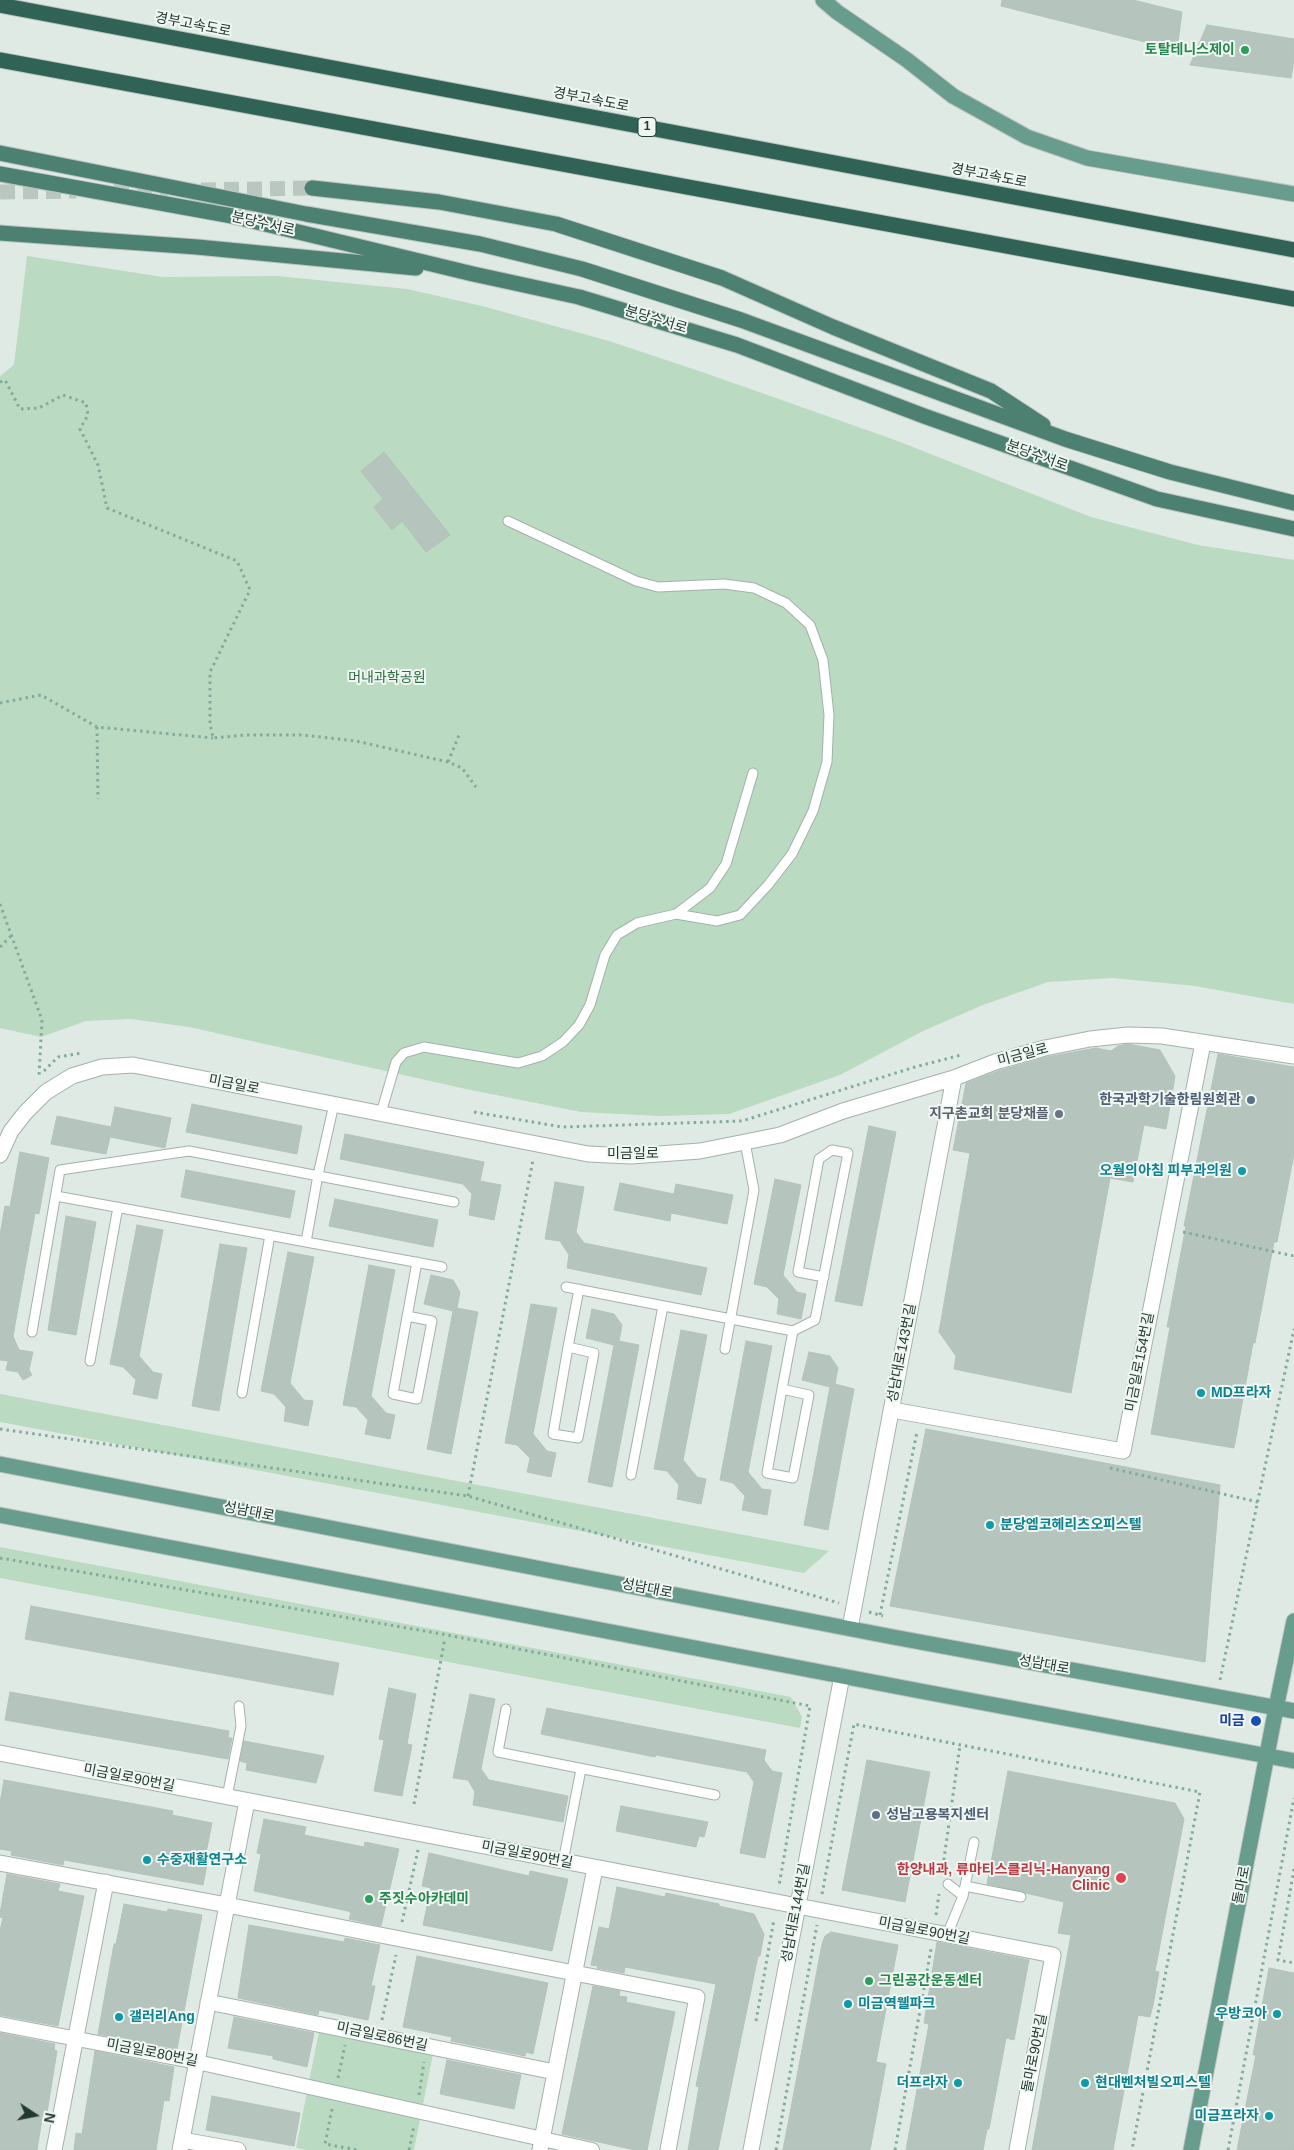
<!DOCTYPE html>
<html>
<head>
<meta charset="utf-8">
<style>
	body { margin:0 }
	#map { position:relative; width:1294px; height:2150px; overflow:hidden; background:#e0eae5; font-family:Arial,sans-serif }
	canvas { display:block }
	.north { position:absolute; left:10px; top:2090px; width:50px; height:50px; -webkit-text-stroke:4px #f0f7f3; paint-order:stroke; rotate:101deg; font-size:14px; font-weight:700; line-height:20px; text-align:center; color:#223932 }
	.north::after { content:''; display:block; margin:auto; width:18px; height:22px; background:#223932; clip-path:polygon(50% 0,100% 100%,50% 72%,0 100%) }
</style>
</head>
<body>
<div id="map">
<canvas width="1294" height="2150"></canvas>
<div class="north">N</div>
</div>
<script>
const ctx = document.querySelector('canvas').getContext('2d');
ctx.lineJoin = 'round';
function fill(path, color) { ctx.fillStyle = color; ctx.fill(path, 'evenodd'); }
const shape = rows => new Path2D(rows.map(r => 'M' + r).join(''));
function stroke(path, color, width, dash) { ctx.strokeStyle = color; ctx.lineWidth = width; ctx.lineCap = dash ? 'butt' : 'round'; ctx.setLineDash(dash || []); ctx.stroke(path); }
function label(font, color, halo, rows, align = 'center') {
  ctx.font = font + ' Arial,"Noto Sans KR",sans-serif'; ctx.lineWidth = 4; ctx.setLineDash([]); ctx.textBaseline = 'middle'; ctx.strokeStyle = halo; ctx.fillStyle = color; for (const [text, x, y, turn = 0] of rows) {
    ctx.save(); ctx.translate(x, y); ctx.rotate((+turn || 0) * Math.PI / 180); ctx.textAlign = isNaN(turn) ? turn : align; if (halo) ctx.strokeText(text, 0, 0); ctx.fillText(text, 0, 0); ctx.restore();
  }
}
fill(shape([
	[27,256,163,277,277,276,407,289,482,306,609,341,705,373,895,440,1091,517,1198,545,1294,560,1294,1004,1195,986,1113,978,1048,982,983,1005,923,1031,840,1075,729,1114,659,1116,581,1112,466,1089,189,1027,131,1019,86,1021,41,1037,0,1028,0,376,14,365],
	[0,1394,457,1481,829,1551,804,1573,0,1422],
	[0,1547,791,1697,802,1717,800,1728,0,1578],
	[319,2031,433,2054,414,2150,307,2150,296,2148]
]), '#badac1');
const building = shape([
	[1002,0,1133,0,1182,12,1177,50,1001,6,1002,0],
	[1207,25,1294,39,1294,60,1291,78,1190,65,1207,25],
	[384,452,450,535,426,552,402,521,392,530,374,507,383,499,361,471,384,452],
	[1128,1044,1160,1050,1175,1076,1166,1129,1144,1125,1133,1182,1110,1178,1071,1393,954,1369,956,1356,939,1332,970,1153,953,1150,966,1083,998,1071,1047,1057,1096,1048,1111,1051,1118,1046,1128,1044],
	[1218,1054,1294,1067,1294,1154,1277,1242,1274,1242,1255,1343,1253,1343,1234,1448,1151,1434,1170,1327,1167,1327,1186,1226,1184,1226,1218,1054],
	[192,1104,302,1126,297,1154,186,1132,192,1104],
	[115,1107,171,1118,165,1148,110,1137,106,1154,51,1144,57,1116,111,1127,115,1107],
	[869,1126,896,1132,862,1306,835,1301,869,1126],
	[345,1134,484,1162,480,1181,501,1185,494,1220,469,1215,472,1194,463,1184,340,1159,345,1134],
	[20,1152,49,1158,39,1214,35,1213,13,1336,19,1350,33,1352,29,1370,32,1375,23,1380,18,1372,6,1370,8,1361,0,1360,0,1235,5,1206,10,1207,20,1152],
	[186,1170,295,1191,290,1218,181,1197,186,1170],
	[775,1179,801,1185,783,1275,797,1292,806,1294,801,1319,777,1314,779,1299,767,1287,754,1284,775,1179],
	[555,1182,584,1187,576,1232,584,1243,707,1268,701,1295,567,1268,569,1255,560,1241,545,1239,555,1182],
	[620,1183,674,1194,676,1184,733,1195,727,1224,671,1213,670,1221,614,1210,620,1183],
	[335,1199,438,1220,433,1247,329,1226,335,1199],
	[66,1216,96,1222,76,1335,48,1330,66,1216],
	[137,1225,163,1230,139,1356,153,1372,162,1374,157,1399,133,1394,136,1380,123,1367,110,1364,137,1225],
	[220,1244,247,1248,219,1411,192,1406,220,1244],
	[288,1252,314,1257,290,1383,304,1400,313,1401,308,1426,284,1421,286,1407,274,1394,261,1391,288,1252],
	[369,1265,395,1270,371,1396,386,1413,395,1415,390,1439,365,1434,368,1420,356,1407,343,1405,369,1265],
	[431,1275,453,1280,460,1292,457,1308,478,1312,451,1454,427,1449,453,1311,424,1304,431,1275],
	[531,1304,557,1308,533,1434,547,1451,556,1453,551,1477,527,1472,530,1458,517,1445,505,1443,531,1304],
	[592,1309,614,1314,622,1325,619,1341,639,1345,612,1487,588,1482,614,1345,586,1338,592,1309],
	[681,1330,707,1335,683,1460,697,1477,706,1479,701,1504,677,1499,679,1485,667,1471,654,1469,681,1330],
	[746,1341,772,1346,748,1472,762,1489,771,1490,767,1515,742,1510,745,1496,733,1483,720,1480,746,1341],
	[809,1352,830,1356,838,1368,835,1384,854,1389,828,1530,804,1525,830,1387,802,1380,809,1352],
	[926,1429,1220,1485,1205,1662,890,1606,926,1429],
	[31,1606,339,1663,333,1695,25,1639,31,1606],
	[389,1688,416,1694,407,1744,412,1745,402,1796,374,1791,384,1740,379,1739,389,1688],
	[10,1692,229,1731,228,1738,232,1738,228,1759,5,1720,10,1692],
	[470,1694,495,1699,481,1769,489,1780,568,1796,563,1822,473,1805,475,1792,468,1780,453,1778,470,1694],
	[547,1708,766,1750,764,1760,772,1771,782,1773,765,1858,740,1853,754,1782,747,1772,656,1755,655,1757,541,1734,547,1708],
	[244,1741,324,1756,316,1783,246,1770,247,1763,240,1761,244,1741],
	[867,1760,930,1772,905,1902,842,1890,867,1760],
	[1008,1771,1175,1803,1184,1819,1155,1971,1159,1972,1153,2005,1150,2017,1138,2015,1113,2150,1032,2150,1071,1935,1058,1933,1064,1902,987,1884,1008,1771],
	[4,1780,173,1811,172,1815,212,1823,206,1853,209,1854,203,1885,64,1860,63,1865,11,1855,12,1851,0,1849,0,1803,4,1780],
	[621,1806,708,1822,704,1837,699,1836,696,1847,616,1831,621,1806],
	[264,1819,306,1827,304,1835,364,1847,365,1842,399,1849,381,1926,349,1919,351,1913,348,1911,254,1891,261,1854,257,1853,264,1819],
	[429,1853,529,1876,530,1871,568,1879,552,1951,423,1925,431,1888,422,1886,429,1853],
	[7,1874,60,1884,58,1891,84,1896,58,2026,0,2015,0,1931,3,1918,0,1917,0,1914,7,1874],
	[617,1887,665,1897,666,1893,719,1904,719,1906,754,1914,764,1934,760,1956,758,1956,718,2150,688,2150,699,2087,696,2086,716,1984,625,1967,624,1973,597,1968,598,1966,591,1965,599,1927,609,1929,617,1887],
	[124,1904,167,1912,168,1909,202,1915,177,2049,98,2034,114,1944,116,1944,124,1904],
	[249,1925,344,1942,345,1938,380,1945,371,1986,375,1986,368,2020,319,2010,318,2015,238,1998,249,1925],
	[831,1932,898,1945,876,2062,886,2064,870,2150,783,2150,822,1944,825,1936,831,1932],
	[937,1942,1029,1960,1014,2040,1006,2038,989,2129,987,2129,983,2150,906,2150,929,2024,924,2023,937,1942],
	[417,1956,548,1983,533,2054,526,2052,525,2056,451,2041,452,2037,403,2027,417,1956],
	[1269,1968,1294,1973,1294,2150,1237,2150,1256,2055,1253,2055,1269,1968],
	[593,1986,620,1991,619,1996,627,1997,626,2002,675,2012,647,2150,635,2150,562,2134,593,1986],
	[234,2017,314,2033,307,2067,273,2059,273,2056,228,2048,234,2017],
	[0,2033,55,2044,54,2050,57,2051,46,2119,42,2119,37,2150,0,2150,0,2033],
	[95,2051,174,2067,169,2101,164,2100,156,2150,74,2150,76,2133,82,2134,95,2051],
	[447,2060,521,2075,514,2109,440,2094,447,2060],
	[212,2096,300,2113,294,2146,206,2130,212,2096]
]);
fill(building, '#b6c4be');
stroke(building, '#b3c3bb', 1);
stroke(shape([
	[201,190,312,188],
	[114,191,168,190],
	[0,192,76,191]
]), '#bac7c1', 15, [15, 8]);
const service = shape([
	[676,914,710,888,726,864,753,773],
	[381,1113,396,1062,404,1053,424,1047,518,1063,542,1056,563,1042,579,1025,590,1005,605,955,617,935,637,923,676,914,717,921,740,915,768,885,792,854,813,811,827,762,829,715,823,660,810,625,786,603,754,588,724,584,658,587,636,581,508,521],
	[56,1196,442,1267],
	[306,1242,318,1175,334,1104],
	[566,1287,793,1331,815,1320,848,1153,832,1150,819,1159,798,1272,824,1277],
	[407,1316,432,1321,417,1399,393,1394,417,1262],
	[32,1332,60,1170,189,1151,454,1202],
	[568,1347,594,1353,578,1438,553,1434,568,1347,579,1289],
	[725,1349,754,1190,745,1142],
	[90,1361,118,1207],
	[782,1389,809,1395,793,1478,767,1473,782,1389,793,1331],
	[242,1393,270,1235],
	[631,1475,663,1306],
	[506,1709,498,1752,715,1795],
	[227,1797,241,1726,239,1706],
	[563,1862,581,1769],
	[948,1884,963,1896],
	[965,1886,1021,1897],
	[947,1935,963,1896,974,1842]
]);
const pedestrian = shape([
	[0,2024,197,2062,592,2150]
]);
const minor = shape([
	[892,1410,1123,1451,1203,1043],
	[0,1753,1053,1955,1017,2150],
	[0,1863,227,1905,697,1997,668,2150],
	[208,2002,555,2072],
	[182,2140,238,2150],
	[54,2150,106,1882],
	[180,2150,247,1801],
	[540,2150,595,1868]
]);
const tertiary = shape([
	[0,1155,11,1131,25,1113,46,1092,72,1076,102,1067,133,1065,588,1154,631,1156,700,1151,780,1135,843,1111,954,1078,995,1062,1045,1048,1090,1039,1128,1035,1162,1036,1294,1056],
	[850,1628,954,1078],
	[751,2150,842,1676]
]);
const primary = shape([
	[823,0,837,12,907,60,953,96,1027,137,1087,158,1294,194],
	[0,1464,893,1637,1294,1711],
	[0,1515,920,1691,1294,1761],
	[1191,2150,1276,1708,1294,1621]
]);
const trunk = shape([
	[0,153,306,214,480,244,582,269,741,320,1065,439,1170,472,1294,503],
	[0,174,232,216,473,274,579,297,737,345,924,416,1157,499,1294,529],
	[312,188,439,202,556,224,722,278,833,327,991,391,1043,425],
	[0,233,197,247,416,268]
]);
const motorway = shape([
	[0,5,1294,250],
	[0,60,1294,299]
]);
stroke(service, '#a3b1ac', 11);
stroke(pedestrian, '#a3b1ac', 16);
stroke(minor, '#a3b1ac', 17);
stroke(tertiary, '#a3b1ac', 17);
stroke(primary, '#bdc4c2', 17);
stroke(trunk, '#bdc4c2', 17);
stroke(motorway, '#bdc4c2', 17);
stroke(shape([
	[0,382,5,380,20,409,39,408,63,395,86,403,88,415,80,429,98,465,107,508,237,561,250,590,210,672,210,723,213,738,245,735,302,735,356,741,448,762,462,768,476,787],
	[0,703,41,695,97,727,213,738],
	[97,727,98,799],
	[448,762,459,735],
	[0,904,42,1020,39,1076],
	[0,947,12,935],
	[44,1071,58,1057,82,1053],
	[474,1112,562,1127,742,1121,915,1067,961,1055],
	[1183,1232,1294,1256],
	[0,1429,468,1496,839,1603],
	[1110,1468,1258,1502],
	[468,1496,533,1160],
	[0,1558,442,1634,810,1706,779,1886],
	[869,1612,883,1616],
	[880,1615,917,1432],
	[1220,1680,1294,1329],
	[414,1804,445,1638],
	[1294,1869,1278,1960,1294,1963],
	[942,1873,960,1745],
	[822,1894,854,1724,1200,1792,1132,2150],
	[936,1915,939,1894],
	[402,1922,418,1850],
	[382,2020,396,1955],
	[756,2021,774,1919],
	[338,2078,345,2045],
	[419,2095,424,2062],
	[332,2109,325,2144,358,2150],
	[409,2150,414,2126],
	[776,2150,817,1925],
	[895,2150,931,1949],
	[1228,2150,1294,1798]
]), '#83ab9c', 3, [2.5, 4]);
stroke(service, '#fff', 9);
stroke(pedestrian, '#fff', 14);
stroke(minor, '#fff', 15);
stroke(tertiary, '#fff', 15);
stroke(primary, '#689c8c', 15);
stroke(trunk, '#4c8071', 15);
stroke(motorway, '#306356', 15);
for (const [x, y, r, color] of [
	[1245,50,5,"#2e9e5b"],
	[1251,1100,5,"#5c6f8a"],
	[1059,1114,5,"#6b7280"],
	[1242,1171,5,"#0f9aa8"],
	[1201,1393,5,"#0f9aa8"],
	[990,1525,5,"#0f9aa8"],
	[1256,1721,6,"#1a4fb4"],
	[876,1815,5,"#5c6f8a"],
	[147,1860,5,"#0f9aa8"],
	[1121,1878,6,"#e0444e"],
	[369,1899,5,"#2e9e5b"],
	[869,1981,5,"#2e9e5b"],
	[848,2004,5,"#0f9aa8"],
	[1277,2014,5,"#0f9aa8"],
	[119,2017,5,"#0f9aa8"],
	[958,2083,5,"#0f9aa8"],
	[1085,2083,5,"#0f9aa8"],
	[1269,2116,5,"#0f9aa8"]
]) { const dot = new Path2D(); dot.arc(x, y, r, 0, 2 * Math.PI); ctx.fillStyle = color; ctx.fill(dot); stroke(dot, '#f0f7f3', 2); }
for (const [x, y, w] of [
	[647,127,18]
]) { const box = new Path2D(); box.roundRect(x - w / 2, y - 9.5, w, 19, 4); ctx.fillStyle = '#f0f7f3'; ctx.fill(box); stroke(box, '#223932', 1); }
label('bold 12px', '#223932', null, [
	["1",647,127]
]);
label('14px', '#223932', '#f0f7f3', [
	["경부고속도로",193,25,11],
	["경부고속도로",591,100,11],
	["경부고속도로",989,176,11],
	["분당수서로",263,224,13],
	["분당수서로",656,320,17],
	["분당수서로",1037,456,20],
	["미금일로",1023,1055,-15],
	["미금일로",234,1085,11],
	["미금일로",633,1154],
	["성남대로143번길",902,1353,-79],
	["미금일로154번길",1140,1362,-79],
	["성남대로",249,1512,11],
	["성남대로",647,1589,11],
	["성남대로",1044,1665,10],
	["미금일로90번길",129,1778,11],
	["미금일로90번길",527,1855,11],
	["돌마로",1242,1885,-79],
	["성남대로144번길",796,1913,-79],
	["미금일로90번길",924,1931,11],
	["미금일로86번길",382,2037,12],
	["미금일로80번길",152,2053,11],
	["돌마로90번길",1035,2053,-79]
]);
label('bold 14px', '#27864d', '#f0f7f3', [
	["토탈테니스제이",1235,50,"right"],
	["주짓수아카데미",379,1899],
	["그린공간운동센터",879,1981]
], 'left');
label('14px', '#2f6d44', '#f0f7f3', [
	["머내과학공원",387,678]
]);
label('bold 14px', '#4e5e75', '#f0f7f3', [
	["한국과학기술한림원회관",1241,1100],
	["성남고용복지센터",886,1815,"left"]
], 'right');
label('bold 14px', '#5b616d', '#f0f7f3', [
	["지구촌교회 분당채플",1049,1114]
], 'right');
label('bold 14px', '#0d838f', '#f0f7f3', [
	["오월의아침 피부과의원",1232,1171,"right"],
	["MD프라자",1211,1393],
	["분당엠코헤리츠오피스텔",1000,1525],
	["수중재활연구소",157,1860],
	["미금역웰파크",858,2004],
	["우방코아",1267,2014,"right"],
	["갤러리Ang",129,2017],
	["더프라자",948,2083,"right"],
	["현대벤처빌오피스텔",1095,2083],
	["미금프라자",1259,2116,"right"]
], 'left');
label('bold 14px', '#164399', '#f0f7f3', [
	["미금",1245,1721]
], 'right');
label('bold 14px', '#be3a42', '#f0f7f3', [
	["한양내과, 류마티스클리닉-Hanyang",1110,1870],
	["Clinic",1110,1886]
], 'right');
</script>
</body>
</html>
